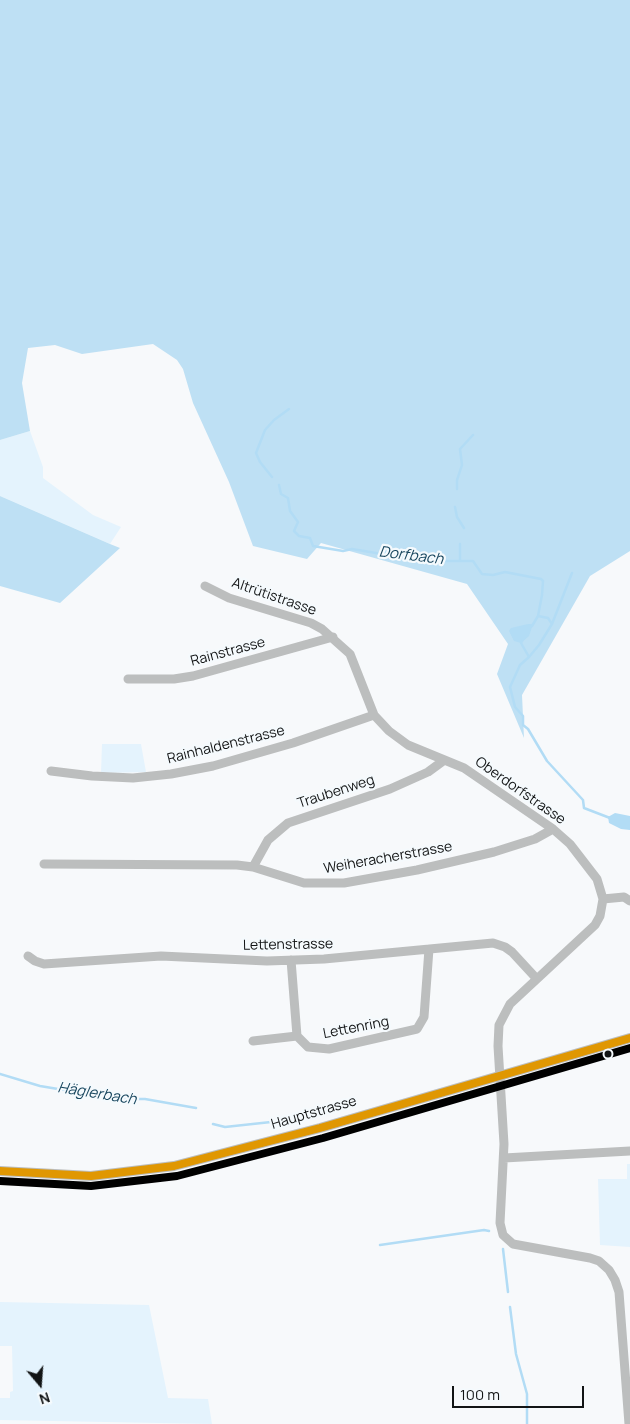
<!DOCTYPE html>
<html>
<head>
<meta charset="utf-8">
<style>
	body { margin:0 }
	#map { position:relative; width:630px; height:1424px; overflow:hidden; background:#f7f9fb; font-family:Manrope,sans-serif }
	canvas { display:block }
	.north { position:absolute; left:15px; top:1359px; width:50px; height:50px; -webkit-text-stroke:4px #f5fafd; paint-order:stroke; rotate:162deg; font-size:14px; font-weight:700; line-height:20px; text-align:center; color:#121415 }
	.north::after { content:''; display:block; margin:auto; width:18px; height:22px; background:#121415; clip-path:polygon(50% 0,100% 100%,50% 72%,0 100%) }
	.scale { position:absolute; left:452px; top:1386px; width:132px; height:22px; box-sizing:border-box; border:2px solid #121415; border-top:0; padding-left:6px; font-size:15px; line-height:18px; white-space:nowrap; color:#121415; -webkit-text-stroke:4px #f5fafd; paint-order:stroke }
</style>
</head>
<body>
<div id="map">
<canvas width="630" height="1424"></canvas>
<div class="north">N</div>
<div class="scale">100 m</div>
</div>
<script>
const ctx = document.querySelector('canvas').getContext('2d');
ctx.lineJoin = 'round';
function fill(path, color) { ctx.fillStyle = color; ctx.fill(path, 'evenodd'); }
const shape = rows => new Path2D(rows.map(r => 'M' + r).join(''));
function stroke(path, color, width, dash) { ctx.strokeStyle = color; ctx.lineWidth = width; ctx.lineCap = dash ? 'butt' : 'round'; ctx.setLineDash(dash || []); ctx.stroke(path); }
function label(font, color, halo, rows, align = 'center') {
  ctx.font = font + ' Manrope,sans-serif'; ctx.lineWidth = 4.5; ctx.setLineDash([]); ctx.textBaseline = 'middle'; ctx.strokeStyle = halo; ctx.fillStyle = color; for (const [text, x, y, turn = 0] of rows) {
    ctx.save(); ctx.translate(x, y); ctx.rotate((+turn || 0) * Math.PI / 180); ctx.textAlign = isNaN(turn) ? turn : align; if (halo) ctx.strokeText(text, 0, 0); ctx.fillText(text, 0, 0); ctx.restore();
  }
}
fill(shape([
	[30,431,43,467,43,478,93,515,121,527,110,544,0,496,0,440],
	[102,744,141,744,146,772,101,773],
	[627,1164,630,1164,630,1247,600,1245,598,1179,627,1179],
	[0,1302,149,1305,168,1398,208,1399,212,1424,0,1420,0,1398,10,1398,10,1392,13,1391,12,1346,0,1346]
]), '#e4f3fd');
fill(shape([
	[0,0,630,0,630,551,590,576,522,695,524,738,497,674,508,644,467,584,321,543,307,559,253,546,229,482,193,403,183,369,177,360,153,344,82,354,55,345,28,348,22,383,30,431,0,440],
	[0,496,110,544,120,548,60,603,0,586]
]), '#bee0f4');
fill(shape([
	[528,624,533,624,529,636,521,643,514,641,509,631,511,628],
	[615,813,630,816,630,830,621,829,609,823,608,817]
]), '#b2dcf5');
stroke(shape([
	[272,477,260,462,256,453,265,430,274,420,289,409],
	[279,485,281,494,288,498,290,511,298,522,294,531,299,536,310,538,313,546,343,551,352,549,400,557,410,556,419,561,473,561,482,574,493,575,505,572,541,579,543,581,542,595,538,616,532,626],
	[457,489,457,480,462,465,460,449,473,435],
	[455,507,457,517,464,528],
	[460,561,460,544],
	[552,624,572,573],
	[522,641,521,643,529,657,520,665,510,687,515,707,523,716,523,725,528,729,547,761,583,800,584,808,610,818],
	[529,657,539,645,552,624,548,618,538,616],
	[0,1074,40,1086,70,1091,96,1093,126,1099,145,1099,196,1108],
	[213,1124,225,1127,271,1122],
	[380,1245,484,1230,489,1231],
	[503,1249,508,1292],
	[510,1307,516,1354,527,1394,527,1424]
]), '#b2dcf5', 2.5);
stroke(shape([
	[205,586,229,598,311,623,322,629,350,654,374,715,389,731,408,745,464,768,553,829,570,844,597,879,603,899,624,897,630,901],
	[128,679,174,679,193,676,333,637],
	[51,771,92,776,133,778,171,774,213,766,293,743,374,715],
	[44,864,237,865,253,867,304,883,344,883,417,870,494,852,535,839,553,829],
	[253,867,268,840,288,823,390,789,428,772,443,761],
	[603,899,600,916,595,925,510,1004,499,1025,498,1046,504,1144,500,1223,503,1235,513,1244,590,1258,599,1261,609,1270,615,1280,619,1292,629,1424],
	[28,956,35,961,44,964,161,956,267,961,324,959,493,943,505,947,512,952,536,978],
	[291,960,297,1036,308,1047,329,1049,417,1029,424,1017,429,949],
	[253,1041,297,1036],
	[504,1158,630,1151]
]), '#bcbebe', 9);
stroke(shape([
	[0,1171,91,1176,174,1166,320,1128,630,1038]
]), '#bcbebe', 10);
stroke(shape([
	[0,1171,91,1176,174,1166,320,1128,630,1038]
]), '#e09702', 8);
stroke(shape([
	[0,1181,91,1186,177,1176,323,1138,630,1048]
]), '#000', 8);
for (const [x, y, r, color] of [
	[608,1054,4.5,"#121415"]
]) { const dot = new Path2D(); dot.arc(x, y, r, 0, 2 * Math.PI); ctx.fillStyle = color; ctx.fill(dot); stroke(dot, '#f5fafd', 2); }
label('14px', '#121415', '#f5fafd', [
	["Altrütistrasse",274,597,19],
	["Rainstrasse",228,652,-15],
	["Rainhaldenstrasse",226,745,-14],
	["Oberdorfstrasse",520,791,35],
	["Traubenweg",336,792,-18],
	["Weiheracherstrasse",388,858,-10],
	["Lettenstrasse",288,945,-1],
	["Lettenring",356,1028,-11],
	["Hauptstrasse",314,1113,-16]
]);
label('italic 15px', '#19475f', '#f5fafd', [
	["Dorfbach",411,556,7],
	["Häglerbach",97,1094,9]
]);
</script>
</body>
</html>
